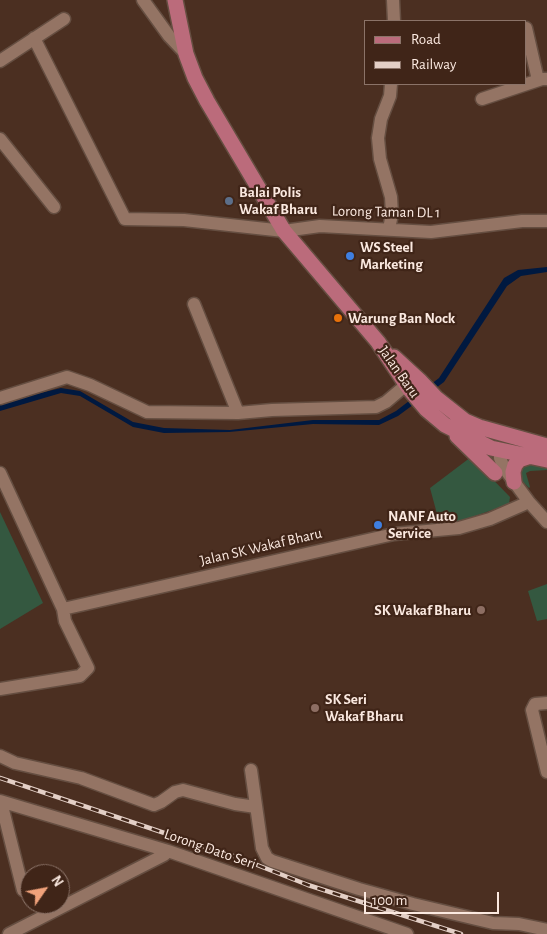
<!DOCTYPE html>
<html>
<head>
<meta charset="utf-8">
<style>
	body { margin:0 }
	#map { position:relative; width:547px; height:934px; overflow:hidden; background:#4b2f21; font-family:"Alegreya Sans",sans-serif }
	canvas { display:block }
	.legend { position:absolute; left:364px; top:20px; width:162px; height:65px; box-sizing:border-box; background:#402518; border:1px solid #8b7368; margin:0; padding:6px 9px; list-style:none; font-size:15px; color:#fbe9e0 }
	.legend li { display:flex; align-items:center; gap:10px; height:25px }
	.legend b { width:25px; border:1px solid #8b7368 }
	.north { position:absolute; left:20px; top:864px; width:50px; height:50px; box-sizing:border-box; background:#402518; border:1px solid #8b7368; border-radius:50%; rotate:57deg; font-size:14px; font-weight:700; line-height:20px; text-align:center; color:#fbe9e0 }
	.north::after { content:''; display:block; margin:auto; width:18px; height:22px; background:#f1a27b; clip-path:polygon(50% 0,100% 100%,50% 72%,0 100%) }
	.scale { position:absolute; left:364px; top:892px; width:135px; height:22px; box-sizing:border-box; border:2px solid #fbe9e0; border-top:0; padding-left:6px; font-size:15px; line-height:18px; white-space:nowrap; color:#fbe9e0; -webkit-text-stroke:4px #402518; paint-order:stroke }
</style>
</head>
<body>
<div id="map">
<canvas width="547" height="934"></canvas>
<ul class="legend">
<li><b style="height:6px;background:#bb6b7b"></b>Road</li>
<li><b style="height:6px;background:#e3cfc6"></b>Railway</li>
</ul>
<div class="north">N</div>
<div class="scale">100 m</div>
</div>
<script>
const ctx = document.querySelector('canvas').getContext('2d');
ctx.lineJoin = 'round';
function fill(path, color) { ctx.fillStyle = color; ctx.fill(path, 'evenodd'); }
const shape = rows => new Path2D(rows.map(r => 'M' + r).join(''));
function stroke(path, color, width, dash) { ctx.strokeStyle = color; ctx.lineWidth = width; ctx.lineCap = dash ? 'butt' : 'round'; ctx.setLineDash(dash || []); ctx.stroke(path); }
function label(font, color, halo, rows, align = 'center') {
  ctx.font = font + ' "Alegreya Sans",sans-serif'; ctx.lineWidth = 4.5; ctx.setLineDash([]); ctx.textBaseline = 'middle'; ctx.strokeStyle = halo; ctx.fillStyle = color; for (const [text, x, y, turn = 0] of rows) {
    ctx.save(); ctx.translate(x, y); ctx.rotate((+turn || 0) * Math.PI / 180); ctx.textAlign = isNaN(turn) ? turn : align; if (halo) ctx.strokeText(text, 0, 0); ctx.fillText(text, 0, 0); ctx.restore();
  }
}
fill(shape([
	[471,457,510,497,509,504,461,521,440,525,430,488],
	[529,462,547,464,547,470,530,471,526,473,530,487,529,488,521,480,519,468],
	[0,512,43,603,0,629],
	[547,584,547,619,537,621,528,591]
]), '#345840');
fill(shape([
	[547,267,547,272,521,276,507,286,444,382,398,416,379,425,313,424,229,432,164,433,133,427,80,396,61,393,0,411,0,405,24,397,61,388,80,391,133,422,164,428,230,430,313,420,379,420,396,411,439,378,504,278,518,270]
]), '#001940');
const minor = shape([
	[143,0,169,36,186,54],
	[393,0,394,21],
	[526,28,538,80],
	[34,38,125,219,184,220,284,231,320,226,431,232,522,221,547,221],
	[0,61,64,19],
	[482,99,542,79,547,79],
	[0,139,54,207],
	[389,229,392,214,391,197,380,159,378,138,381,119,390,96,391,84],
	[194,304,238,413],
	[0,398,67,377,90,385,147,412,238,413,272,410,376,407,386,402,406,385],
	[500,451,500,458,504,468,529,502,547,522],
	[0,473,63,609,65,621,88,668,80,676,0,689],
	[63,609,394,534,459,528,490,519,529,502],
	[547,703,535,704,532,710,547,772],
	[0,756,15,763,81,778,154,805,161,802,175,792,183,790,235,804,256,807],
	[251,770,262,848,267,858,272,861,359,889,413,904,493,923,519,924,547,930],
	[0,801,168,851,407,934],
	[1,802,23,890],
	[9,934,164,855,168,851]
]);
const major = shape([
	[175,0,186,54,195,78,207,101,284,231,378,342,410,390,426,409,445,425,491,448,547,460],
	[394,357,419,380,436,398,465,421,479,427,547,446],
	[457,436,495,473],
	[514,482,513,472,515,465,519,460,528,457]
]);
stroke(minor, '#654e41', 15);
stroke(major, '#654e41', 18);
stroke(minor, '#947464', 12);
stroke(major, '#bb6b7b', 15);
const rail = shape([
	[0,778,242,859,308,885,461,934]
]);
stroke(rail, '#e3cfc6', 4.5);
stroke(rail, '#402518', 2.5, [8]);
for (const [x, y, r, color] of [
	[229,201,5,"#5c6f8a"],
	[350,256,5,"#3f7fe0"],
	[338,318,5,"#e8710a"],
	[378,525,5,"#3f7fe0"],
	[481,610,5,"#8d6e63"],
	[315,708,5,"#8d6e63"]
]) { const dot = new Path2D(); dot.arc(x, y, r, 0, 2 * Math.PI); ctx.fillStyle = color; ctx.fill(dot); stroke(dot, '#402518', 2); }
label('bold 15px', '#fbe9e0', '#402518', [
	["Balai Polis",239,192],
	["Wakaf Bharu",239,209],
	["WS Steel",360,247],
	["Marketing",360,264],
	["Warung Ban Nock",348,318],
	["NANF Auto",388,516],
	["Service",388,533],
	["SK Wakaf Bharu",471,610,"right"],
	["SK Seri",325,699],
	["Wakaf Bharu",325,716]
], 'left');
label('15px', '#fbe9e0', '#402518', [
	["Lorong Taman DL 1",386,212,1],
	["Jalan Baru",399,372,55],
	["Jalan SK Wakaf Bharu",261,547,-13],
	["Lorong Dato Seri",210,849,19]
]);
</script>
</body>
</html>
